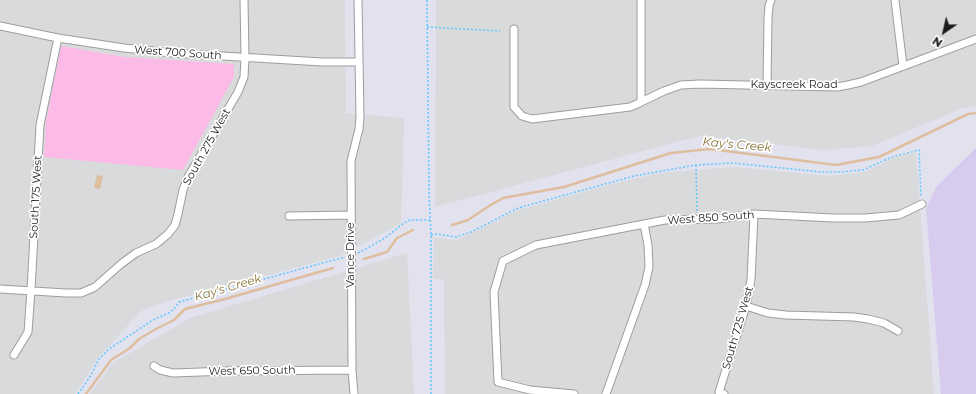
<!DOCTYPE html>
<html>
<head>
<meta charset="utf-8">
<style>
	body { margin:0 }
	#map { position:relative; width:976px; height:394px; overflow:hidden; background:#e1e2ee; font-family:Montserrat,sans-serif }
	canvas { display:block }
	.north { position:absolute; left:924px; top:12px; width:40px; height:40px; -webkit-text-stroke:3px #fff; paint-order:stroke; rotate:214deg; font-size:11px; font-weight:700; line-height:16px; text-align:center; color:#1c1c1c }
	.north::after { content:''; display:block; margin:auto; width:14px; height:18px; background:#1c1c1c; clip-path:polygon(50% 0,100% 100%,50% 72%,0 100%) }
</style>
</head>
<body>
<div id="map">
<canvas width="976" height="394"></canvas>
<div class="north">N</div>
</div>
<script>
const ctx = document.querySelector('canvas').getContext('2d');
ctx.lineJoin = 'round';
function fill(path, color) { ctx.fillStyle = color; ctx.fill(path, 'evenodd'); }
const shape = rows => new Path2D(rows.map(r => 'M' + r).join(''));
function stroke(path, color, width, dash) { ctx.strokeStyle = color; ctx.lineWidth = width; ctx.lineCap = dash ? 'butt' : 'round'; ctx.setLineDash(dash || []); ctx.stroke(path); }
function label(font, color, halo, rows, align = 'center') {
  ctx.font = font + ' Montserrat,sans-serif'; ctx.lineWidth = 3.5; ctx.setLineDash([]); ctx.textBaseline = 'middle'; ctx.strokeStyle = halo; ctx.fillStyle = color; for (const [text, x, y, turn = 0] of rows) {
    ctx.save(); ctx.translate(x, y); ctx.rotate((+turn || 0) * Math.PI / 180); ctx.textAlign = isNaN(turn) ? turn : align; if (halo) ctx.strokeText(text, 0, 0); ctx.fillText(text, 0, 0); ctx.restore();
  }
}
fill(shape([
	[0,0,345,0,346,113,404,118,401,224,339,256,232,285,213,289,165,302,141,311,98,358,75,394,0,394],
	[436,0,976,0,976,106,961,109,872,146,824,150,699,136,435,207],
	[916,152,934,394,445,394,444,280,433,278,434,238,457,240,518,210,612,184,661,173,733,167,829,176,865,172,891,159],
	[407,253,414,394,90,394,113,363,190,318]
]), '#d9dadb');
fill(shape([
	[976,148,976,394,941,394,926,208,936,187]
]), '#d7cbee');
fill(shape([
	[61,46,125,57,234,64,234,77,183,170,44,157,46,122]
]), '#fcbbe6');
fill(shape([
	[97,175,103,176,100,189,94,188]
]), '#debe9f');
stroke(shape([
	[452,225,468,220,489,206,503,198,564,187,671,153,710,149,836,165,879,157,968,114,976,113],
	[364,259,387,252,397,238,413,230],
	[86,394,111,360,130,348,139,339,156,329,174,320,185,309,225,299,333,268]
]), '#debe9f', 2.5);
const minor = shape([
	[895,0,903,66],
	[0,26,58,38,124,48,172,53,322,62,359,62],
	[514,29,514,107,522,116,532,119,630,107,637,104,664,91,681,85,700,84,837,87,848,85,861,82,976,39],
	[767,85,768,18,769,6,771,0],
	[641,102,641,0],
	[289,216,351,215],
	[0,289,66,293,81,293,95,287,121,264,136,253,156,244,168,234,175,225,178,214,183,190,188,177,238,92,244,77,245,57,244,0],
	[746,306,768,313,786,315,854,317,868,319,884,323,898,331],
	[14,355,28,332,31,290,40,125,58,38],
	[154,366,160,370,173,373,228,371,352,370],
	[354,394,352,370,351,161,359,129,360,117,358,0],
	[574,394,530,390,498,382,494,292,503,261,536,245,665,220,717,219,754,214,833,218,865,218,899,215,922,204],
	[606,394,645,285,649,267,648,245,644,224],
	[724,394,719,392,746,306,751,280,754,214]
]);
stroke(minor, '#9d9d9d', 9);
stroke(shape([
	[427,0,429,192,431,235,431,394],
	[427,27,500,31],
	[696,165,697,213],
	[431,235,437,234,456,237,471,232,518,208,634,176,696,165,732,163,822,172,841,172,863,170,892,157,919,150,921,197],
	[358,253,364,250,385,238,404,223,410,220,430,220],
	[78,394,90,377,99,359,109,349,153,320,169,313,174,309,179,302,345,257]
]), '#62c6ff', 1.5, [2, 2]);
stroke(minor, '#fff', 7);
label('11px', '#1c1c1c', '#fff', [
	["West 700 South",178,53,4],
	["Kayscreek Road",794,85],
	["South 275 West",207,147,-61],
	["South 175 West",36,197,-87],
	["West 850 South",711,218,-4],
	["Vance Drive",351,255,-90],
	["South 725 West",738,328,-74],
	["West 650 South",252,371,-1]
]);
label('italic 12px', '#887538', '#fff', [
	["Kay's Creek",737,145,5],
	["Kay's Creek",228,288,-16]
]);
</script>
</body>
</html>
